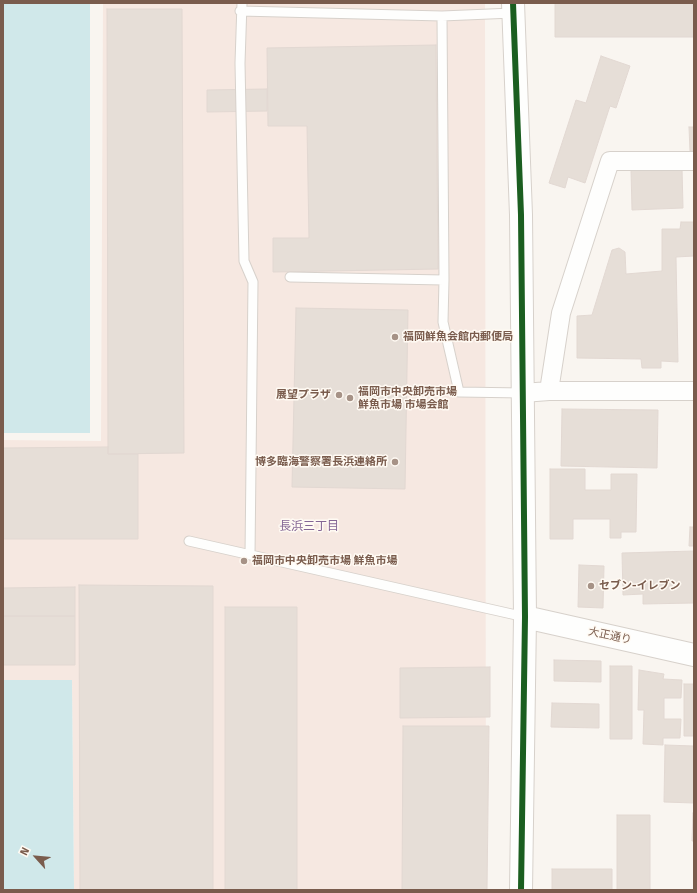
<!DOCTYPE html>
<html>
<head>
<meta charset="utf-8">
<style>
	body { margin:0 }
	#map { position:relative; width:697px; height:893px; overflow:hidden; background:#f9f5f0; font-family:"Fira Sans",sans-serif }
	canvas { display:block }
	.frame { position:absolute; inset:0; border:4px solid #7a5c4d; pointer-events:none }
	.north { position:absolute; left:16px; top:837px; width:40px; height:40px; -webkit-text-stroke:3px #fffaf3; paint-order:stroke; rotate:297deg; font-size:11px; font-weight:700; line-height:16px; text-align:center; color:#7a5c4d }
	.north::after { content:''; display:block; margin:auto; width:14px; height:18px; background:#7a5c4d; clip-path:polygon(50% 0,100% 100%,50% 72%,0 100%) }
</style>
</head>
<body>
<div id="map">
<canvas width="697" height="893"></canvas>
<div class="frame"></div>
<div class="north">N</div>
</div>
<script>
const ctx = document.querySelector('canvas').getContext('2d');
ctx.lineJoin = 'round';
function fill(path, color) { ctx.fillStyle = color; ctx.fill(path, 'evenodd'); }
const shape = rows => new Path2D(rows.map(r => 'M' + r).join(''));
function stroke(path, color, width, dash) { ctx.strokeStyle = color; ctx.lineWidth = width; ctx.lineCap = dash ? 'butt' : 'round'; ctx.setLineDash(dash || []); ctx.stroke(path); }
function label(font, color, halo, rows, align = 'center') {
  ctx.font = font + ' "Fira Sans","Noto Sans JP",sans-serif'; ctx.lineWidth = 3; ctx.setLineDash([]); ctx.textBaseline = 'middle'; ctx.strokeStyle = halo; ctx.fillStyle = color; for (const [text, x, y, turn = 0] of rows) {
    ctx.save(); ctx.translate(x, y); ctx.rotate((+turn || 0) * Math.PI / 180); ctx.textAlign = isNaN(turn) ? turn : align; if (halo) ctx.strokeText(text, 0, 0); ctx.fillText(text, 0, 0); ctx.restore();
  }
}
fill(shape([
	[103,3,485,3,486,890,74,890,72,681,3,680,3,440,101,441]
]), '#f6e8e1');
fill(shape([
	[3,3,90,3,90,433,3,433],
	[3,680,72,680,74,890,3,890]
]), '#d0e8ea');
const building = shape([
	[555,3,694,3,694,37,555,37,555,3],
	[107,9,182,9,184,453,108,454,107,9],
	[436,45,438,269,273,272,273,238,309,238,307,126,268,126,267,48,436,45],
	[601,56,630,66,616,108,610,106,585,183,568,177,565,188,549,183,576,100,586,103,601,56],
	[267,89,267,111,207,112,207,90,267,89],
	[689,127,694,127,694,151,690,151,689,127],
	[682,168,683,208,632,210,631,170,682,168],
	[681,222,694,222,694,256,676,257,678,362,661,361,661,368,642,368,641,359,577,358,577,316,592,315,612,250,619,248,625,252,626,274,662,271,662,229,680,229,681,222],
	[296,308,408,310,405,489,292,487,296,308],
	[562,409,658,410,657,468,561,466,562,409],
	[108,447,108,454,138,454,138,539,3,539,3,448,108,447],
	[550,469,585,469,585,490,611,490,611,474,637,474,636,532,621,532,621,538,610,538,610,519,573,519,573,539,550,539,550,469],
	[690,527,694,527,694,546,689,546,690,527],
	[694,551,694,603,643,604,643,594,623,595,622,553,694,551],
	[579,565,604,566,603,608,578,607,579,565],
	[79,585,213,586,213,890,80,890,79,585],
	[75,587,75,616,3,616,3,588,75,587],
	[225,607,297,607,297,890,225,890,225,607],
	[3,616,75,616,75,665,3,665,3,616],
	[554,660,601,661,601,682,554,681,554,660],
	[610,666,632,666,632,739,610,739,610,666],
	[490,667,490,717,400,718,400,668,490,667],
	[639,670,664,674,663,679,682,680,681,698,664,698,664,719,681,719,680,738,663,738,663,745,643,744,644,710,638,710,639,670],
	[684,684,694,684,694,736,684,736,684,684],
	[552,703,599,704,599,728,551,727,552,703],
	[403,726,489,726,487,890,402,890,403,726],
	[665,745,694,746,694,803,664,802,665,745],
	[693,813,694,813,694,841,692,841,693,813],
	[617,815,650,815,650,890,617,890,617,815],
	[552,869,612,869,612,890,552,890,552,869]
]);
fill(building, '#e6ded7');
stroke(building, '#e2d8d2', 1);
const service = shape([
	[242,3,240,63,244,261,253,282,250,555],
	[240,11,442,16,444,280,443,322,459,392,523,393],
	[442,16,513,13],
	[290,277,444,280],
	[189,541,525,617]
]);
const minor = shape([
	[549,391,561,313,610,161,694,161],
	[523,393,549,391,694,391]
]);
const tertiary = shape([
	[513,3,521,215,525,617,521,890],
	[525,617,694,655]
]);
stroke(service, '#d7d1cb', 11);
stroke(minor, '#d7d1cb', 20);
stroke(tertiary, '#d7d1cb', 24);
stroke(service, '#fefefd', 9);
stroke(minor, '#fefefd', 18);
stroke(tertiary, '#fefefd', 22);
stroke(shape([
	[513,3,521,215,525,617,521,890]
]), '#1b5e20', 6);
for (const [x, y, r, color] of [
	[395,337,4,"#a69286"],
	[339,395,4,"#a69286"],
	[350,398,4,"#a69286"],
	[395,462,4,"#a69286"],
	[244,561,4,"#a69286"],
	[591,586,4,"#a69286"]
]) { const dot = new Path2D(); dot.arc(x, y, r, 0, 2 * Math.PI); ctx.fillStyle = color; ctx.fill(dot); stroke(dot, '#fffaf3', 1.5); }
label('bold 11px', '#7a5c4d', '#fffaf3', [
	["福岡鮮魚会館内郵便局",403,337],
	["福岡市中央卸売市場",358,392],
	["鮮魚市場 市場会館",358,405],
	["展望プラザ",331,395,"right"],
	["博多臨海警察署長浜連絡所",387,462,"right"],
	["福岡市中央卸売市場 鮮魚市場",252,561],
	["セブン-イレブン",599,586]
], 'left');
label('11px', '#7a5c4d', '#fffaf3', [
	["大正通り",610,636,12]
]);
label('12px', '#846695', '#fffaf3', [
	["長浜三丁目",309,527]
]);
</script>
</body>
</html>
